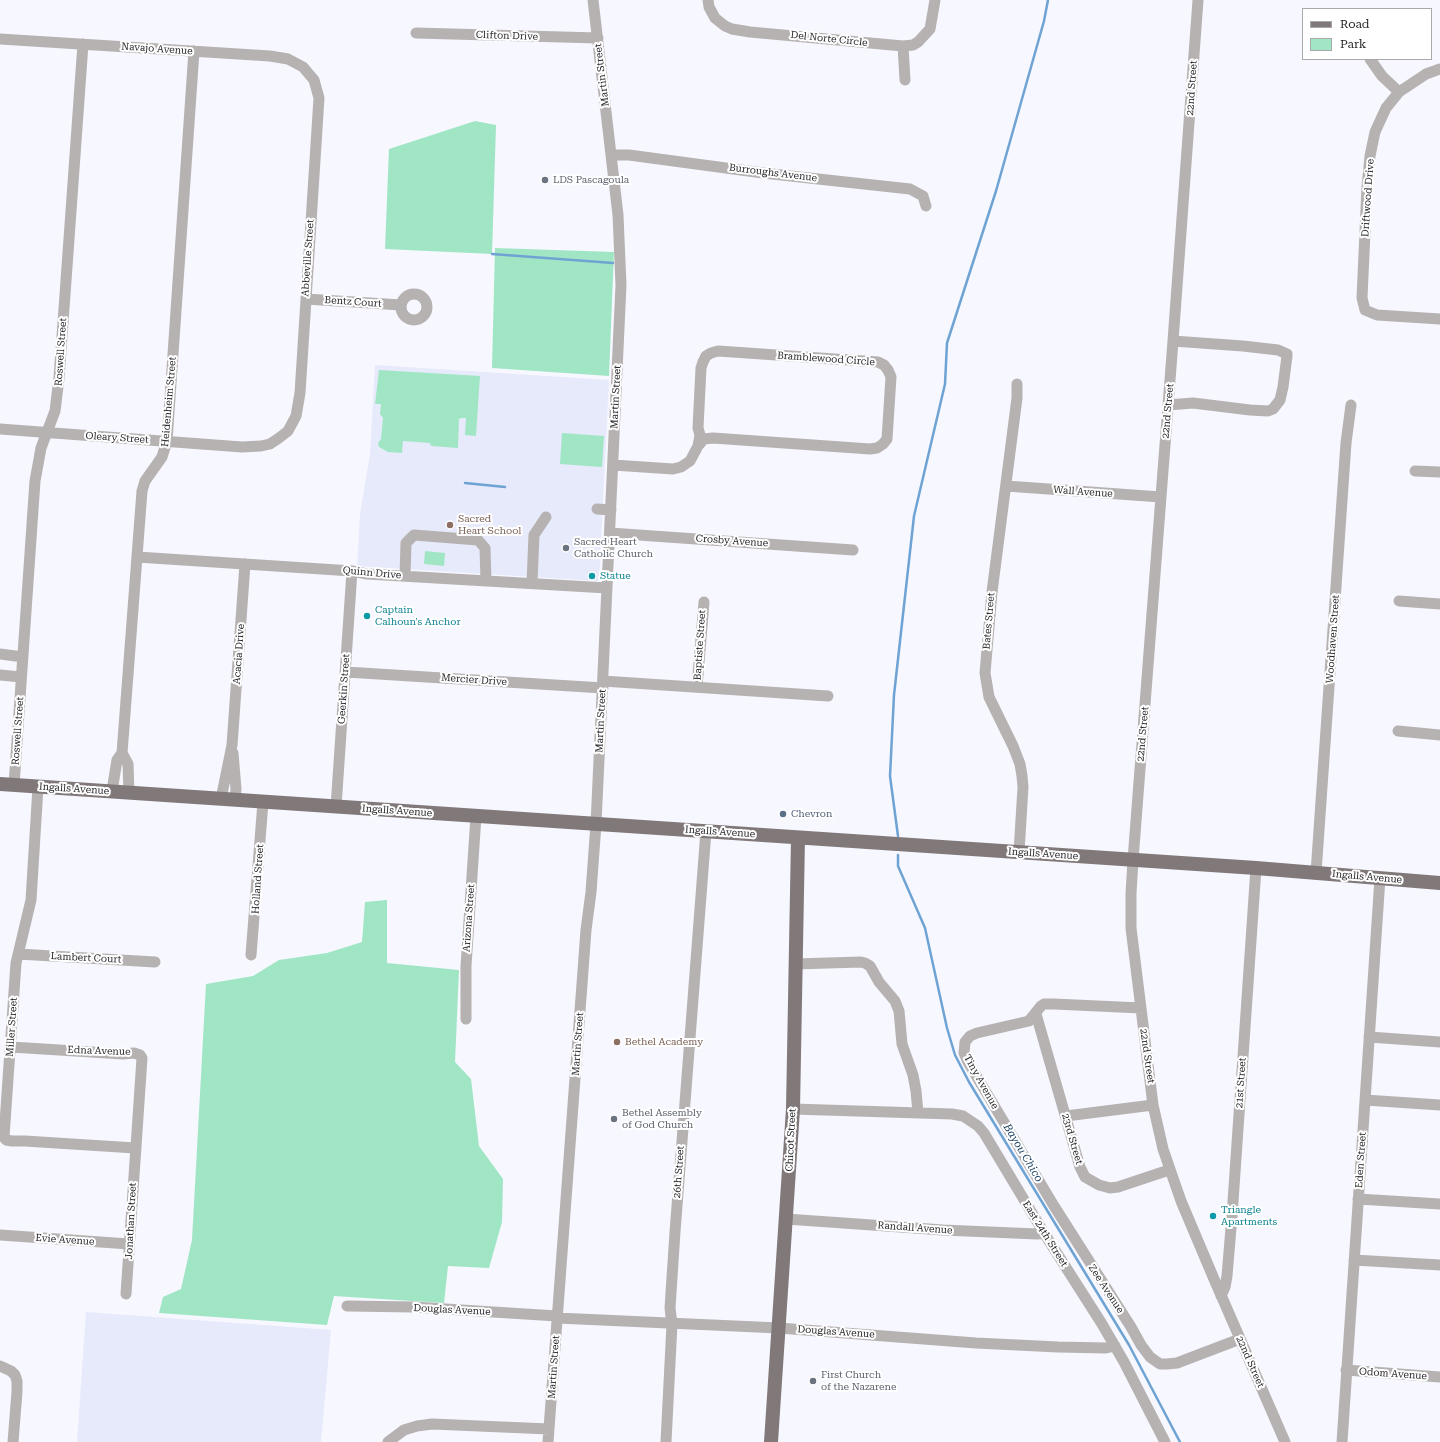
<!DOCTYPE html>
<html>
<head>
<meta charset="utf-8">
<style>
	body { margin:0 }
	#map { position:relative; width:1440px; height:1442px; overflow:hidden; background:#f6f7ff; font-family:"Roboto Serif",serif }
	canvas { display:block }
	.legend { position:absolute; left:1302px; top:8px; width:130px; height:52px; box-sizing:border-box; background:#fff; border:1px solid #a9a9aa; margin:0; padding:5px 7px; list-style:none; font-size:12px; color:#27272b }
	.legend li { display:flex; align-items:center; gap:8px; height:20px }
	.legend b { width:20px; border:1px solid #a9a9aa }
</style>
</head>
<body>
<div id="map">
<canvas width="1440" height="1442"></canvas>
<ul class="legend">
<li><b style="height:5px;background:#807879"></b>Road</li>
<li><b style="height:11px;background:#a0e6c4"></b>Park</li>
</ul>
</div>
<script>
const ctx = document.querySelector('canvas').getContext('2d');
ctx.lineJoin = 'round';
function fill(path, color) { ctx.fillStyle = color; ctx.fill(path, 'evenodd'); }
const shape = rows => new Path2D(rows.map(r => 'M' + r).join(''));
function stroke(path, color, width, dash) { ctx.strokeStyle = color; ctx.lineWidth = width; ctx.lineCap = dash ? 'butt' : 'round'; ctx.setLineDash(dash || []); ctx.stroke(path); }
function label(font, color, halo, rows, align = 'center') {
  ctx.font = font + ' "Roboto Serif",serif'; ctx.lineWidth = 4; ctx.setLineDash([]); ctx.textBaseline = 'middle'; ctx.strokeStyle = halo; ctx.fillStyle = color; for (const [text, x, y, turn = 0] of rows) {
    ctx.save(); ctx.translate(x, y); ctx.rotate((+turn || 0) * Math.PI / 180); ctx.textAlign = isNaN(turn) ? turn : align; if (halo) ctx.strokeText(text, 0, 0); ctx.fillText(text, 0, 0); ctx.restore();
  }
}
fill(shape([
	[375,365,609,380,599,581,357,566,360,514,370,454],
	[86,1312,331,1330,321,1442,77,1442]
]), '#e7eafb');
fill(shape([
	[475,121,496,125,492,254,385,249,389,149],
	[495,248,614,252,609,376,492,368],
	[379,370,480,376,476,436,465,435,466,418,461,418,459,419,458,448,431,446,430,443,403,441,402,453,388,452,379,447,378,443,381,439,383,418,380,414,381,404,375,404],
	[562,433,604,436,602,467,560,464],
	[425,551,445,553,444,566,424,564],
	[387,900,387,963,459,970,455,1062,471,1079,479,1146,503,1179,502,1222,489,1268,448,1266,444,1303,334,1296,327,1325,159,1313,163,1297,181,1289,192,1240,206,984,253,976,279,960,327,953,362,942,365,902]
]), '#a0e6c4');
stroke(shape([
	[492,254,613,263],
	[465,483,505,487],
	[898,836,890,776,894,695,914,516,945,384,947,343,996,191,1044,21,1048,0],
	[898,855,898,866,925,928,947,1028,955,1055,969,1082,1129,1345,1180,1442]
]), '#6ea3d3', 2.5);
stroke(shape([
	[708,0,709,7,715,18,725,26,732,29,750,32,903,46,913,45,918,42,930,29,935,0],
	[1198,0,1173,341,1133,860,1131,894,1131,928,1153,1105,1163,1149,1181,1201,1214,1279,1285,1442],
	[416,33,598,38],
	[0,39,270,56,288,59,303,67,314,80,319,98,300,393,296,416,288,431,279,438,270,444,261,446,242,447,0,429],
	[903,46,905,80],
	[1370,59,1382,76,1399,92],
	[1440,69,1426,74,1399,92,1386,108,1375,132,1370,156,1367,187,1362,298,1365,310,1377,315,1440,319],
	[611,155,629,155,763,173,910,189,923,196,926,206],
	'401 307a13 13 0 1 1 26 0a13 13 0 1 1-26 0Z',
	[306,299,401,305],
	[1017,384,1017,398,992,592,985,673,989,697,1013,746,1020,764,1022,776,1023,787,1019,852],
	[1168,405,1193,403,1250,410,1268,411,1273,409,1280,400,1283,387,1287,356,1287,354,1278,350,1243,346,1173,341],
	[613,465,673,469,681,467,690,461,698,446,704,439,713,438,870,449,877,448,883,444,887,439,891,377,888,370,884,365,878,362,718,351,711,353,706,356,703,362,701,368,698,428,700,435,698,446],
	[1415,471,1440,472],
	[1006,486,1161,497],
	[597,509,611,510],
	[610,533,853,550],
	[137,557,352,571,367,574,607,588],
	[405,576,406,543,414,535,478,540,485,548,486,581],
	[532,583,534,535,546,517],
	[1399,601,1440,604],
	[0,654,23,657],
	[346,672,603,688],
	[0,675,21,677],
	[603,681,828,696],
	[697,687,704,602],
	[1398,731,1440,735],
	[122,753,128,764,129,793],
	[233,753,236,789,235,800],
	[14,785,35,481,41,448,55,411,59,378,83,44],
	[38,787,31,900,16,963,4,1137,6,1140,12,1141,25,1141,135,1148],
	[112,791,117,760,122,753,142,491,145,481,162,457,167,441,194,51],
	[221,799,232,745,245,564],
	[336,807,352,571],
	[1316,873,1346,443,1351,405],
	[18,954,155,962],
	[251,955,263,802],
	[795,964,861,962,865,963,870,966,879,982,895,1001,899,1011,902,1044,913,1075,916,1091,918,1113],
	[1141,1008,1054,1004,1044,1004,1041,1006,1029,1021,977,1033,970,1036,965,1042,964,1053,968,1062,1054,1206,1131,1327,1141,1345,1150,1357,1160,1364,1167,1364,1177,1363,1240,1339],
	[1036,1014,1080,1167,1085,1177,1099,1185,1110,1188,1118,1187,1169,1170],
	[466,1019,466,966,476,816],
	[1369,1037,1440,1042],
	[11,1047,123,1054,134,1053,140,1055,142,1058,126,1294],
	[1365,1100,1440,1105],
	[793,1109,952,1114,963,1116,978,1126,984,1133,1044,1233,1102,1324,1124,1362,1165,1442],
	[1066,1116,1153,1105],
	[1358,1199,1440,1204],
	[786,1219,943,1230,1037,1234,1044,1233],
	[0,1235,129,1244],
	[1354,1260,1440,1265],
	[1221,1296,1225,1287,1227,1276,1232,1216,1256,868],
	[347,1306,414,1307,557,1316],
	[557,1318,779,1328,976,1343,1058,1347,1106,1348,1115,1346],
	[0,1366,11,1371,15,1375,17,1381,17,1392,13,1442],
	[1346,1370,1440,1377],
	[388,1442,404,1430,417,1426,432,1424,549,1429],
	[548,1442,586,930,591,892,596,824,621,285,618,215,593,0],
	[666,1442,672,1324,670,1308,675,1232,706,831],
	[1342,1442,1380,878]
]), '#b7b2b2', 11);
stroke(shape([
	[0,784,1256,868,1440,883],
	[771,1442,793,1109,798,838]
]), '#807879', 14);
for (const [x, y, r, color] of [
	[545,180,4,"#6b7280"],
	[450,525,4,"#8d6e63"],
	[566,548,4,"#6b7280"],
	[592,576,4,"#0f9aa8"],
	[367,616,4,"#0f9aa8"],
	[783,814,4,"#5c6f8a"],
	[617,1042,4,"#8d6e63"],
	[614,1119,4,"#6b7280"],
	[1213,1216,4,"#0f9aa8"],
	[813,1381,4,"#6b7280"]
]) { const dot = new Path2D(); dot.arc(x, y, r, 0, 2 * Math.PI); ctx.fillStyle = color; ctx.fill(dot); stroke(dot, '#fff', 1.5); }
label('10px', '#27272b', '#fff', [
	["Clifton Drive",507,36,2],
	["Del Norte Circle",829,39,6],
	["Navajo Avenue",157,49,4],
	["Martin Street",602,75,-97],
	["22nd Street",1192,88,-86],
	["Burroughs Avenue",773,173,7],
	["Driftwood Drive",1368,198,-86],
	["Abbeville Street",308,258,-86],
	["Bentz Court",353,302,4],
	["Roswell Street",61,352,-86],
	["Bramblewood Circle",826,359,4],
	["Martin Street",616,397,-87],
	["Heidenheim Street",169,402,-85],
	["22nd Street",1168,411,-85],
	["Oleary Street",117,438,4],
	["Wall Avenue",1083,492,4],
	["Crosby Avenue",732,541,4],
	["Quinn Drive",372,573,5],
	["Bates Street",989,621,-85],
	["Woodhaven Street",1333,639,-86],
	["Baptiste Street",700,645,-86],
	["Acacia Drive",239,654,-86],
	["Mercier Drive",474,680,4],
	["Geerkin Street",344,689,-86],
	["Martin Street",601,721,-87],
	["Roswell Street",18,731,-86],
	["22nd Street",1143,734,-85],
	["Ingalls Avenue",74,789,4],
	["Ingalls Avenue",397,811,4],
	["Ingalls Avenue",720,832,4],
	["Ingalls Avenue",1043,854,4],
	["Ingalls Avenue",1367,877,5],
	["Holland Street",258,879,-86],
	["Arizona Street",469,918,-86],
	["Lambert Court",86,958,3],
	["Miller Street",12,1027,-86],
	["Martin Street",578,1044,-86],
	["Edna Avenue",99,1051,2],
	["22nd Street",1147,1056,82],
	["Tiny Avenue",981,1082,61],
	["21st Street",1241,1083,-86],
	["23rd Street",1072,1139,74],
	["Chicot Street",791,1140,-87],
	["Eden Street",1361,1160,-86],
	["26th Street",679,1172,-86],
	["Jonathan Street",131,1221,-87],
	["Randall Avenue",915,1228,4],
	["East 24th Street",1045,1234,58],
	["Evie Avenue",65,1240,4],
	["Zee Avenue",1106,1289,57],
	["Douglas Avenue",452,1310,3],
	["Douglas Avenue",836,1332,4],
	["22nd Street",1250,1362,66],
	["Martin Street",554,1367,-86],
	["Odom Avenue",1393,1374,4]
]);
label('10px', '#5b616d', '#fff', [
	["LDS Pascagoula",553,180],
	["Sacred Heart",574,542],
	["Catholic Church",574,554],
	["Bethel Assembly",622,1113],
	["of God Church",622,1125],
	["First Church",821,1375],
	["of the Nazarene",821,1387]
], 'left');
label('10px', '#785e54', '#fff', [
	["Sacred",458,519],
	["Heart School",458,531],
	["Bethel Academy",625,1042]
], 'left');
label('10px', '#0d838f', '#fff', [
	["Statue",600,576],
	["Captain",375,610],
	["Calhoun's Anchor",375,622],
	["Triangle",1221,1210],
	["Apartments",1221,1222]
], 'left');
label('10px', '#4e5e75', '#fff', [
	["Chevron",791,814]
], 'left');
label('italic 11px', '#163d5e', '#fff', [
	["Bayou Chico",1023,1153,59]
]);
</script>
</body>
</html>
